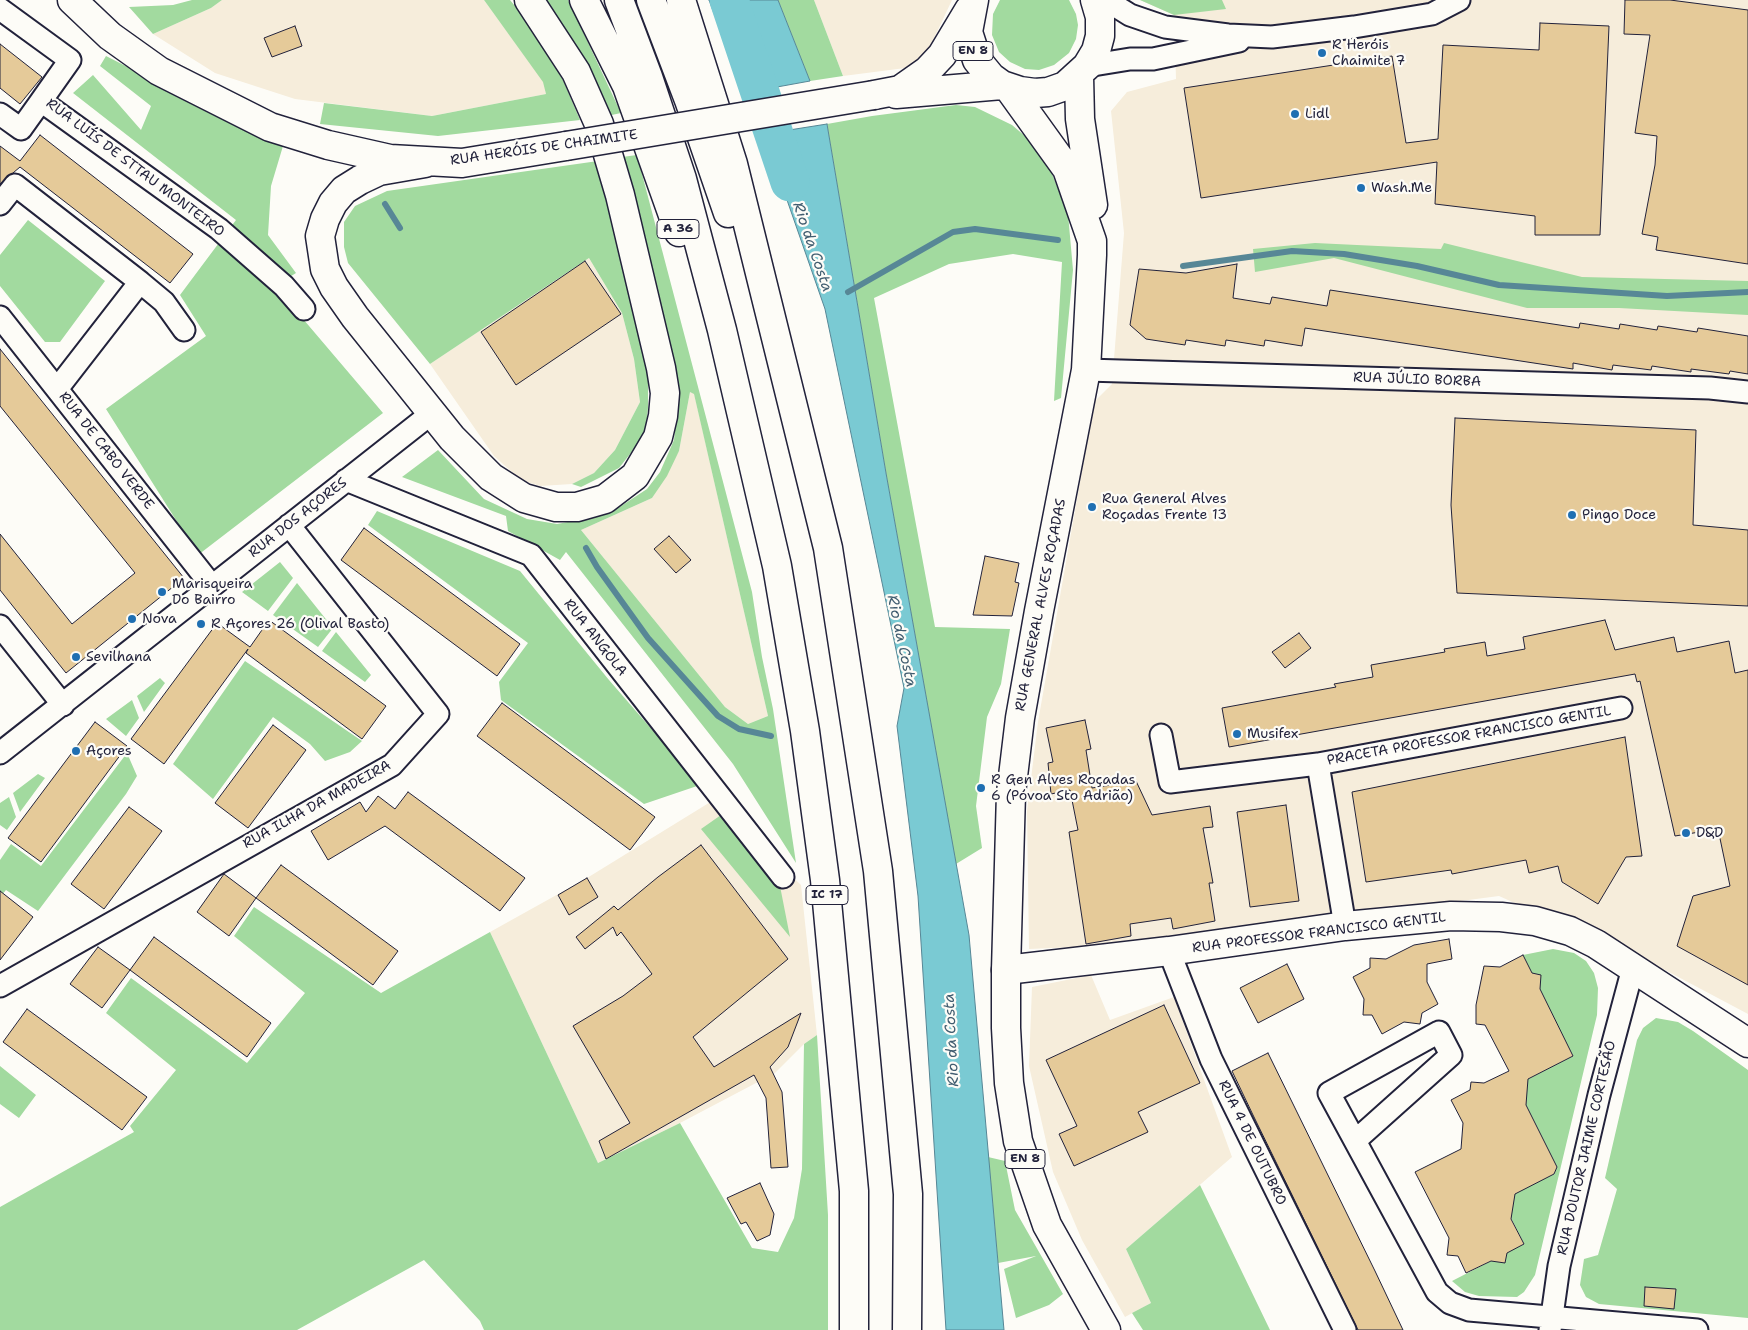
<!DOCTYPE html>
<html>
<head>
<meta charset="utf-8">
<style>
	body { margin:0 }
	canvas { display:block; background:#fdfcf7 }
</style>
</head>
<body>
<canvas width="1748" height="1330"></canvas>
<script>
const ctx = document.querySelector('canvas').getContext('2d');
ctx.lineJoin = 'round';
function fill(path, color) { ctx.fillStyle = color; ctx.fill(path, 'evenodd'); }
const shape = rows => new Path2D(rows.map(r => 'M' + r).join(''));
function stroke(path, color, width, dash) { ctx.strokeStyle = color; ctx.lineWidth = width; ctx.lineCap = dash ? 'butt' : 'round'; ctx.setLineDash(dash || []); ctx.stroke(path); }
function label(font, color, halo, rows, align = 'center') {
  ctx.font = font + ' "Shantell Sans",sans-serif'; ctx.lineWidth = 4.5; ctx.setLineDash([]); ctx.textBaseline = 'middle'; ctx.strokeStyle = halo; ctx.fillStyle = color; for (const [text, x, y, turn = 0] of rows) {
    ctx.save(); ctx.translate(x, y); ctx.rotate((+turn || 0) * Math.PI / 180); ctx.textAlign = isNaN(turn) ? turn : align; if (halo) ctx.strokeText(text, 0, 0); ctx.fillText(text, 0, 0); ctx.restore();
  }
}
fill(shape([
	[222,0,484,0,544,82,546,94,432,116,295,99,215,73,153,34,211,8],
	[814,0,952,0,921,66,843,76],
	[1140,0,1748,0,1748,1014,1667,971,1499,896,1123,945,1029,949,1027,811,1038,722,1094,402,1112,384,1124,233,1111,111,1127,92,1176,79,1174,15],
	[589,258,622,313,634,359,640,402,615,450,594,473,572,484,540,486,521,480,494,456,430,364],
	[690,392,694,393,768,716,748,724,725,707,581,530,652,498,679,451],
	[712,801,801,885,817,1035,804,1044,775,1073,680,1123,598,1163,490,932,587,878],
	[1091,975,1110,1020,1174,997,1232,1157,1126,1249,1151,1303,1125,1317,1082,1240,1053,1172,1029,1066,1032,987]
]), '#f6eddb');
fill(shape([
	[192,0,222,0,211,8,153,34,129,7,173,5],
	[484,0,510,0,533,28,563,80,580,120,438,136,320,124,324,103,432,116,546,94,543,82],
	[539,0,568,0,621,113,607,116],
	[778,0,814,0,843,76,810,81],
	[1000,0,1069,0,1076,14,1078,25,1076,39,1069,53,1054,65,1039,70,1025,69,1010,62,999,52,992,35,993,14],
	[1140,0,1222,0,1226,9,1174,15],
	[106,56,283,146,271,186,268,235,296,273,275,286,383,413,198,555,106,409,206,336,180,295,236,220,73,93,93,75,141,130,151,106,100,66],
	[956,105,975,107,1012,125,1032,142,1050,169,1068,214,1073,270,1061,398,1054,401,1062,262,1013,254,949,264,874,298,935,627,1010,629,1001,684,987,717,976,806,982,848,956,864,886,473,827,124,872,116],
	[637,155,752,592,762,657,773,709,796,863,733,764,566,552,560,560,508,531,506,516,402,477,438,450,484,499,527,519,557,524,595,517,615,510,647,489,660,472,674,440,679,392,622,157],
	[690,392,694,394,768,716,748,724,725,707,581,530,652,498,667,476,679,451],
	[598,161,648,357,648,408,645,435,619,468,581,487,572,484,594,473,615,450,640,402,634,359,622,313,589,258,430,364,348,263,344,247,344,222,355,206,387,191],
	[28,220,105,281,60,342,45,342,0,286,0,255],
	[1315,243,1441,249,1444,243,1582,277,1748,281,1748,315,1619,308,1527,308,1334,258,1255,272,1253,249],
	[377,511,520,571,609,680,700,785,644,804,501,700,499,682,528,643,368,525],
	[280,562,293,578,268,611,242,592],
	[297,583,333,628,318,647,273,615],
	[336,632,371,675,365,682,322,651],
	[245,661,362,741,350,752,325,761,310,744,273,717,213,799,173,764],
	[160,678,165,683,144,712,137,696],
	[132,700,139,718,126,736,106,719],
	[127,753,137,776,126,794,38,911,6,890,0,897,0,860,11,844,41,866],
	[38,774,45,778,20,812,13,793],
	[9,797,16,817,7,830,0,825,0,803],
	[721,815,780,886,790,937,701,829],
	[254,907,381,993,490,932,598,1163,680,1123,752,1248,778,1252,794,1218,802,1169,804,1044,817,1035,828,1215,828,1330,484,1330,480,1321,424,1260,297,1330,0,1330,0,1207,134,1132,130,1126,176,1070,106,1013,131,978,247,1063,305,993,234,936],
	[1553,949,1574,953,1586,961,1594,973,1598,988,1597,1015,1535,1275,1524,1292,1517,1297,1479,1296,1465,1292,1452,1281,1524,1244,1502,1200,1554,1174,1557,1167,1516,1085,1573,1056,1523,955],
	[1656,1018,1678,1022,1693,1031,1748,1070,1748,1318,1599,1304,1586,1297,1580,1285,1584,1259,1598,1255,1617,1189,1605,1178,1637,1040,1643,1028],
	[0,1066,36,1095,19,1118,0,1104],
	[988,1157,1005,1161,1015,1210,1063,1294,1049,1305,1016,1318,1004,1269,1036,1256,998,1263],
	[1200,1185,1270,1330,1143,1330,1132,1313,1151,1303,1126,1249]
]), '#a2da9f');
const water = shape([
	[709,0,778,0,810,81,744,93,709,0],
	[827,124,886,473,969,935,1004,1330,946,1330,918,896,897,726,904,688,825,309,764,134,827,124]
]);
fill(water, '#7acad3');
stroke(water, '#578796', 1);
stroke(shape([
	[385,204,400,228],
	[1183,266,1292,251,1344,254,1417,266,1499,285,1667,296,1748,292],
	[848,292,953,232,975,229,1058,240],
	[586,548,597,567,648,638,718,716,739,729,771,736]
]), '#578796', 6);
stroke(shape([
	[729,0,790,182]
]), '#7acad3', 39);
const building = shape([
	[1625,0,1670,0,1748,10,1748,264,1656,250,1658,237,1642,234,1655,165,1657,136,1635,133,1650,35,1624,34,1625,0],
	[1540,23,1609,26,1600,235,1535,235,1535,216,1435,204,1437,162,1201,198,1184,88,1392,56,1406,143,1438,139,1443,45,1539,50,1540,23],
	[295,26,302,46,272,57,264,38,295,26],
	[0,44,42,77,20,104,0,88,0,44],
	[40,135,193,254,170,283,20,167,0,184,0,146,20,161,40,135],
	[585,261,621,314,516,385,481,332,585,261],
	[1237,264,1233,298,1270,304,1272,297,1327,306,1330,290,1579,328,1580,323,1619,329,1620,324,1657,330,1658,326,1697,332,1698,328,1748,336,1748,374,1730,371,1729,374,1691,369,1691,372,1652,366,1651,370,1613,365,1612,370,1573,363,1573,369,1305,328,1302,346,1265,340,1264,346,1226,340,1225,346,1186,340,1185,345,1146,339,1130,325,1139,269,1186,273,1237,264],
	[0,349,184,578,66,673,0,590,0,534,72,624,135,573,0,406,0,349],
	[1455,418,1696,430,1693,525,1748,530,1748,606,1457,593,1451,505,1455,418],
	[364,528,520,644,497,676,341,560,364,528],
	[669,536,691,560,676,573,654,549,669,536],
	[985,556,1019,563,1015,582,1019,583,1012,616,973,615,985,556],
	[269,620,386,706,362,739,246,653,248,649,164,764,131,739,217,623,250,647,269,620],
	[1605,620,1615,650,1674,637,1677,652,1729,641,1735,673,1748,670,1748,985,1677,946,1693,896,1730,886,1718,829,1675,836,1640,681,1637,682,1635,674,1229,747,1222,708,1336,687,1334,684,1373,677,1371,665,1445,652,1444,649,1485,642,1487,656,1525,649,1523,637,1605,620],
	[1299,633,1311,648,1285,668,1272,652,1299,633],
	[502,703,655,817,630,850,477,736,502,703],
	[1085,720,1091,749,1086,750,1092,788,1136,781,1152,815,1210,806,1213,827,1203,828,1213,883,1209,883,1215,921,1173,929,1171,918,1130,924,1131,936,1086,944,1069,832,1078,830,1070,790,1051,794,1048,763,1053,762,1046,728,1085,720],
	[95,722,127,746,41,862,8,838,95,722],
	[273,725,306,750,248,828,215,803,273,725],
	[1625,737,1642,856,1626,857,1598,904,1562,882,1558,866,1529,873,1526,860,1452,874,1451,870,1366,882,1352,792,1625,737],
	[408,792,525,878,500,911,385,826,328,860,311,831,360,802,366,812,378,796,395,809,408,792],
	[1286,805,1299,901,1250,907,1237,812,1286,805],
	[129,807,162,831,104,909,71,884,129,807],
	[701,845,788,959,693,1037,714,1067,801,1013,788,1047,770,1067,782,1092,788,1167,771,1168,766,1098,754,1075,606,1159,599,1141,630,1123,573,1026,623,996,652,974,621,932,617,936,613,927,585,949,576,937,614,906,618,910,658,877,701,845],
	[281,865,398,951,373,985,256,898,281,865],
	[224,874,256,898,229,936,197,912,224,874],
	[587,878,598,897,569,915,558,895,587,878],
	[0,891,33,917,0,960,0,891],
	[154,937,271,1023,247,1057,130,970,154,937],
	[1449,939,1452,959,1427,964,1427,982,1438,1004,1422,1013,1420,1024,1404,1022,1382,1034,1372,1015,1363,1015,1364,999,1353,977,1370,968,1370,958,1386,959,1414,945,1449,939],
	[98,947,130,970,102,1008,70,984,98,947],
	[1523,955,1532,973,1541,975,1540,989,1573,1056,1528,1079,1526,1105,1557,1167,1554,1174,1515,1194,1511,1219,1524,1244,1507,1253,1505,1263,1491,1261,1466,1273,1458,1256,1447,1255,1449,1238,1415,1172,1461,1149,1463,1123,1451,1100,1470,1090,1471,1082,1484,1083,1509,1071,1485,1025,1476,1024,1476,1005,1484,966,1500,967,1523,955],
	[1287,964,1304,999,1258,1023,1240,988,1287,964],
	[1164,1005,1200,1083,1138,1112,1148,1132,1074,1166,1059,1134,1077,1126,1046,1060,1164,1005],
	[27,1009,147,1097,122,1130,3,1042,27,1009],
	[1268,1053,1375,1271,1403,1330,1358,1330,1253,1115,1232,1071,1268,1053],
	[760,1183,774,1214,770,1235,757,1241,746,1222,741,1224,727,1198,760,1183],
	[1645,1287,1676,1289,1674,1309,1644,1306,1645,1287]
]);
fill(building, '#e5ca99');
stroke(building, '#22223b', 1);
const street = shape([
	[1106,0,1130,15,1165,27,1228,35,1272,37,1354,27,1432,14,1459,0],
	[0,9,70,60,41,101,219,229,284,286,304,309],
	[1087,66,1130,59,1153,59,1239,41],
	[0,114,21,129,41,101],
	[0,204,15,185,140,282,57,389],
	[140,282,164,302,184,330],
	[0,317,212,586],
	[1086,370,1710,388,1748,392],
	[346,480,531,555,783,877],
	[0,626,63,705],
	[1161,735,1170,782,1318,764,1621,708],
	[0,753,432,413],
	[1318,764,1345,926],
	[1169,951,1211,1059,1345,1330],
	[0,986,392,765,438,714,289,525],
	[1356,1140,1451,1055,1439,1032,1329,1093,1437,1292,1450,1303,1469,1310,1697,1330],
	[1550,1330,1559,1266,1599,1095,1633,968]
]);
const secondary = shape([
	[1006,970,1169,951,1345,926,1451,916,1501,917,1535,921,1570,931,1596,944,1748,1043]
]);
const primary = shape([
	[72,0,110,36,159,71,270,127,328,145,390,159,462,163,566,146],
	[974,0,968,32,977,60,991,77,1002,85,1020,91,1035,93,1048,92,1065,86,1087,66,1096,51,1100,36,1100,17,1095,0],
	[1079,76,1080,119,1093,205],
	[1008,87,1067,169,1092,241,1092,255,1086,370,1039,611,1020,718,1011,793,1006,970,1006,1028,1009,1083,1018,1141,1047,1225,1106,1330],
	[896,94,1002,85],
	[874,95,900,90,927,71,942,55,969,10],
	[425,163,379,171,360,180,344,190,333,203,325,219,320,236,325,269,334,287,355,317,452,438,491,477,524,498,556,507,577,507,605,499,635,476,658,437,663,416,665,393,661,368,620,195,599,124,576,72,529,0]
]);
const highway = shape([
	[584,0,627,86,679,232],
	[619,0,648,77,682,179,722,330,777,566,805,731,825,880,854,1191,854,1330],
	[651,0,689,100,728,213],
	[681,0,733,164,828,548,878,871,908,1194,907,1330]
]);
stroke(street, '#22223b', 25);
stroke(secondary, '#22223b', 31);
stroke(primary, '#22223b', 31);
stroke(highway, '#22223b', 31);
stroke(street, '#fdfcf7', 21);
stroke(secondary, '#fdfcf7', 28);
stroke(primary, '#fdfcf7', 28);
stroke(highway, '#fdfcf7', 28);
const primaryBridge = shape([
	[566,146,874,95]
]);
stroke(primaryBridge, '#22223b', 31, []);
stroke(primaryBridge, '#fdfcf7', 28);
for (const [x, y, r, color] of [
	[1322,53,5,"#1f6fb2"],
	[1295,114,5,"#1f6fb2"],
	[1361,188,5,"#1f6fb2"],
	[1092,507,5,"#1f6fb2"],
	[1572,515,5,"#1f6fb2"],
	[162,592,5,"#1f6fb2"],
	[132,619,5,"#1f6fb2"],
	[201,624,5,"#1f6fb2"],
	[76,657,5,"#1f6fb2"],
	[1237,734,5,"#1f6fb2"],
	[76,751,5,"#1f6fb2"],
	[981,788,5,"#1f6fb2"],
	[1686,833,5,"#1f6fb2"]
]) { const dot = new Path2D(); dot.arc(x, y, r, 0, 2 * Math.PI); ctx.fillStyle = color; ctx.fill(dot); stroke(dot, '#fdfcf7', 2); }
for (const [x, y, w] of [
	[973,51,40],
	[678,229,42],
	[827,895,42],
	[1025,1159,40]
]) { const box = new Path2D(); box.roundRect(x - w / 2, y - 9.5, w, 19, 4); ctx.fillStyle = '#fdfcf7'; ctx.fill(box); stroke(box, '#22223b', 1); }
label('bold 12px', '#22223b', null, [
	["EN 8",973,51],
	["A 36",678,229],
	["IC 17",827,895],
	["EN 8",1025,1159]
]);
label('14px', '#22223b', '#fdfcf7', [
	["R Heróis",1332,45],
	["Chaimite 7",1332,61],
	["Lidl",1305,114],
	["Wash.Me",1371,188],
	["Rua General Alves",1102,499],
	["Roçadas Frente 13",1102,515],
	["Pingo Doce",1582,515],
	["Marisqueira",172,584],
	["Do Bairro",172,600],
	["Nova",142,619],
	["R Açores 26 (Olival Basto)",211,624],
	["Sevilhana",86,657],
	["Musifex",1247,734],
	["Açores",86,751],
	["R Gen Alves Roçadas",991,780],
	["6 (Póvoa Sto Adrião)",991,796],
	["D&D",1696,833]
], 'left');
label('14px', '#22223b', '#fdfcf7', [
	["RUA HERÓIS DE CHAIMITE",544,148,-8],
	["RUA LUÍS DE STTAU MONTEIRO",135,168,37],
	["RUA JÚLIO BORBA",1417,380,2],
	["RUA DE CABO VERDE",106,451,52],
	["RUA DOS AÇORES",298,518,-38],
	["RUA GENERAL ALVES ROÇADAS",1041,605,-79],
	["RUA ANGOLA",595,638,52],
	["PRACETA PROFESSOR FRANCISCO GENTIL",1469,736,-10],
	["RUA ILHA DA MADEIRA",317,805,-29],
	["RUA PROFESSOR FRANCISCO GENTIL",1319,933,-7],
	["RUA 4 DE OUTUBRO",1252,1143,64],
	["RUA DOUTOR JAIME CORTESÃO",1587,1148,-77]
]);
label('italic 15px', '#415d70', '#fdfcf7', [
	["Rio da Costa",812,247,71],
	["Rio da Costa",901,641,78],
	["Rio da Costa",952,1040,-93]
]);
</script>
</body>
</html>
